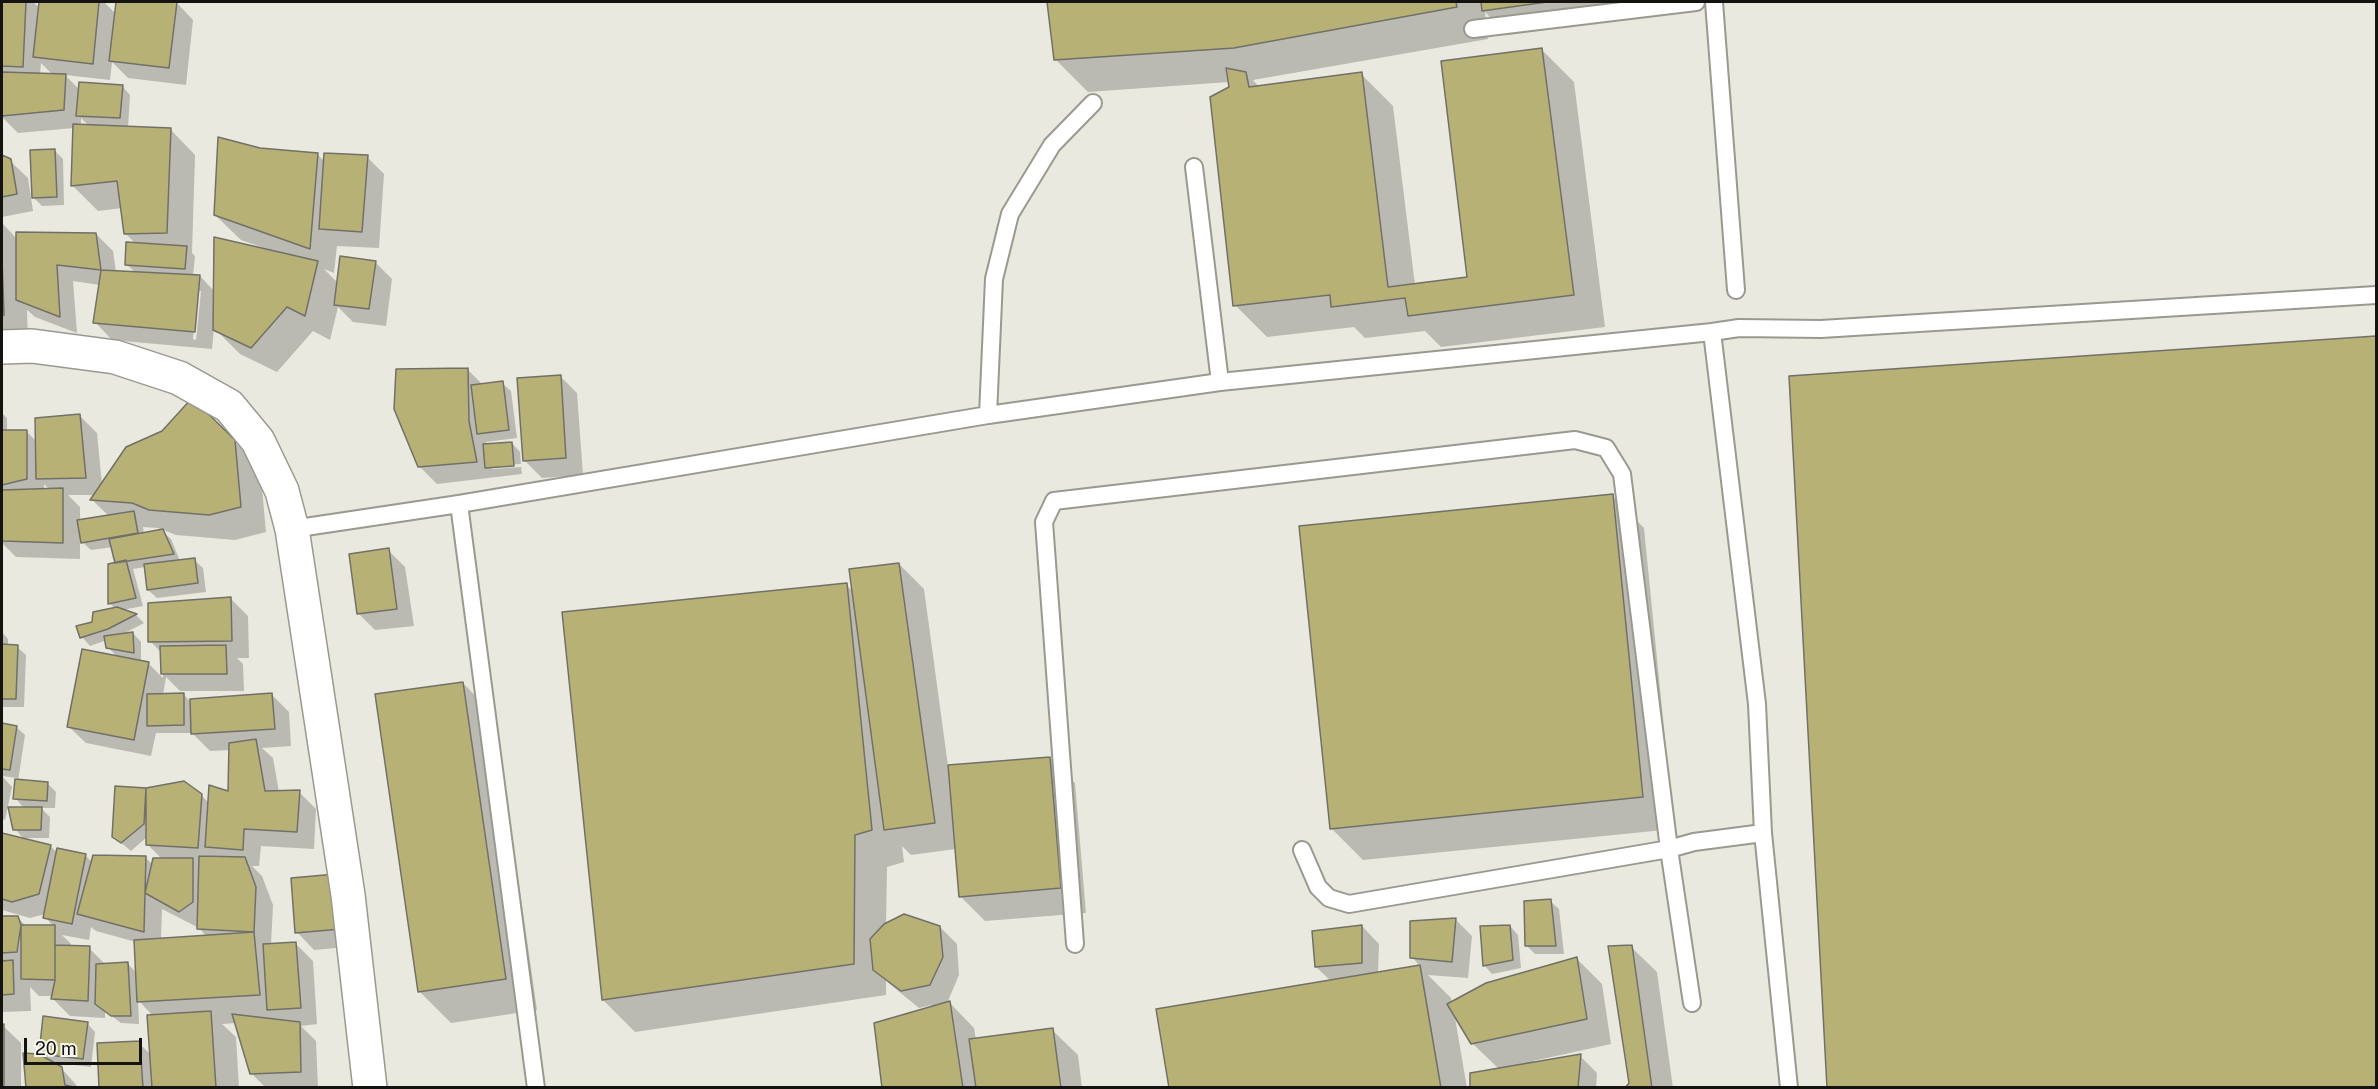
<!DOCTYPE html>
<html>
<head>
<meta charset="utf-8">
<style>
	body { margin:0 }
	#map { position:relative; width:2378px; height:1089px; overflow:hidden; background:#eae9df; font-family:"Public Sans",sans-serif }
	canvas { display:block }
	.frame { position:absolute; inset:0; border:3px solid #141310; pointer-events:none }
	.scale { position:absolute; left:24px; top:1038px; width:118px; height:27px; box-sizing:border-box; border:3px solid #141310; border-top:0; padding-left:8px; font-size:18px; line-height:21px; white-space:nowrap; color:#141310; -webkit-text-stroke:4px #f7f6ed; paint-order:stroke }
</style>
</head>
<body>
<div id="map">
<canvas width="2378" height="1089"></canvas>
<div class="frame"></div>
<div class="scale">20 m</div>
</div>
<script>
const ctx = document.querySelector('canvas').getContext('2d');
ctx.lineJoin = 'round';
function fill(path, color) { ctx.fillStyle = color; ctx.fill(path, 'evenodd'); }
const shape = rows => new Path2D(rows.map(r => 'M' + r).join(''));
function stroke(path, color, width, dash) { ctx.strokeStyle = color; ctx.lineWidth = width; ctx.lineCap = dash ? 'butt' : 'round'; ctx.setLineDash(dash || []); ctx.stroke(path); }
fill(shape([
	[2,2,33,2,40,8,40,2,104,2,116,14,117,2,176,2,193,20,186,85,128,78,112,62,110,80,65,75,80,90,122,86,130,95,128,128,170,129,195,155,192,253,195,256,193,276,200,276,215,292,263,250,264,248,241,240,215,215,260,149,317,154,325,162,367,157,384,174,379,248,337,246,334,273,324,269,338,283,375,262,392,279,386,326,353,322,338,307,330,340,313,331,277,372,240,354,214,328,212,349,112,340,95,322,100,285,73,281,77,333,35,317,27,310,28,340,2,341,2,223,17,239,96,234,113,251,116,272,136,273,127,265,136,244,125,233,122,208,98,211,72,185,74,128,18,133,2,117,2,73,4,73,2,71],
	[41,63,53,75,40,75],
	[81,118,89,126,81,126],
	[198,291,201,291,196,340,193,339],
	[1049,2,1618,2,1621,19,1508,35,1485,12,1488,39,1253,80,1259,87,1361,74,1393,106,1415,285,1469,278,1542,50,1574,82,1605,327,1441,347,1425,331,1365,338,1354,327,1267,337,1235,305,1229,82,1088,92,1056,60],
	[55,151,63,159,64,205,42,206,33,197],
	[2,157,10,161,28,178,33,211,2,217],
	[2376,337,2376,1088,1829,1088,1791,377],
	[467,369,483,385,502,383,511,391,517,438,486,442,487,445,512,443,520,452,521,464,492,466,492,469,521,467,522,474,437,484,420,467],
	[560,376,577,393,583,475,542,478,524,460],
	[2,413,7,418,7,431,27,432,37,442,80,416,97,433,102,485,234,441,260,467,266,532,235,540,176,535,158,528,143,527,144,534,162,531,171,539,180,561,194,560,203,568,206,592,157,598,148,590,145,567,133,569,143,606,122,610,136,615,144,623,121,635,133,633,141,642,141,662,148,663,163,678,162,653,150,641,231,599,248,616,249,658,237,658,243,664,244,691,180,691,166,677,163,695,183,694,190,701,272,695,289,712,291,746,262,748,273,758,279,792,299,792,316,809,314,849,261,846,259,866,252,866,262,876,273,905,271,945,295,943,313,961,317,1024,301,1026,316,1041,318,1088,266,1088,252,1074,236,1023,222,1024,236,1037,239,1088,101,1088,139,1043,151,1055,153,1016,138,1000,139,1024,121,1023,105,1011,105,1018,70,1016,52,998,53,996,39,996,30,987,31,1011,2,1012,2,918,17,917,27,927,54,927,45,917,45,914,30,918,2,910,2,835,50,846,58,853,85,855,93,863,146,858,153,865,163,860,147,844,147,837,131,851,114,837,146,789,148,791,201,795,209,803,230,793,231,750,210,751,192,733,156,733,151,756,86,743,68,726,118,658,108,647,107,640,90,646,82,637,94,623,116,609,109,603,117,564,113,547,91,550,80,540,80,559,16,557,2,543],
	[44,484,50,490,44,490],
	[68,495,95,495,91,499,109,516,80,521,80,507],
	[162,909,199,928,207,937,161,940],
	[91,927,96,931,136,942,137,973,128,964,106,965,89,948,71,947,71,944,62,935,89,940],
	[1612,496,1644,528,1674,829,1363,860,1331,828],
	[388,550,405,567,414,626,375,630,358,613],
	[899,564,924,589,948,766,1050,758,1075,783,1086,913,985,921,960,896,956,849,911,855,902,846,904,862,887,867,886,925,940,927,957,944,959,975,948,1001,974,1028,976,1040,1052,1030,1078,1055,1082,1088,884,1088,931,1008,931,1005,919,1008,886,981,886,995,635,1032,603,1000,846,585,854,592],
	[2,632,8,639,8,646,17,647,26,655,24,707,2,707],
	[463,683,495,716,537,1010,451,1023,419,991],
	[2,725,16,727,25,735,18,781,47,783,56,792,55,808,41,808,50,817,49,838,23,838,15,829,24,808,15,798,17,778,2,776],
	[2,776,12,787,5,820,2,819],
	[353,893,357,946,314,950,297,932],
	[1550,901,1559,909,1564,954,1535,954,1526,945],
	[1455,919,1472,936,1468,978,1428,975,1451,998,1452,1003,1577,959,1602,984,1611,1044,1533,1061,1533,1064,1580,1056,1597,1073,1596,1088,1471,1088,1499,1069,1472,1043,1454,1012,1467,1088,1171,1088,1331,981,1316,967,1362,926,1379,944,1378,973,1420,966,1412,957],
	[1510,926,1518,935,1521,968,1492,974,1484,965],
	[1631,947,1657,972,1673,1088,1627,1088,1631,1084],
	[45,1018,87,1023,95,1032,91,1067,51,1062,61,1068,79,1088,27,1088,40,1056],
	[2,1025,21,1043,21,1088,2,1088]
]), '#0003');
const building = shape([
	[2,2,26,2,23,67,2,66,2,2],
	[39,2,99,2,93,64,33,57,39,2],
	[116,2,177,2,169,68,109,61,116,2],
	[1047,2,1456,2,1457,7,1234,48,1054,60,1047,2],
	[1481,2,1547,2,1482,11,1481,2],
	[1542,48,1574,295,1408,316,1405,298,1331,307,1330,295,1233,306,1210,97,1229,87,1226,68,1246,72,1249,87,1362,72,1388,287,1467,277,1441,61,1542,48],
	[2,72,66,74,64,110,2,116,2,72],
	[79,82,123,85,120,118,76,116,79,82],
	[73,124,171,128,167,233,124,234,117,181,71,186,73,124],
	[218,137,260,148,318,153,310,249,214,215,218,137],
	[55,149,57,197,32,198,30,150,55,149],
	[324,153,368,155,362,232,319,229,324,153],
	[2,155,11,159,17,194,2,197,2,155],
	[16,232,96,233,101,270,57,265,60,317,16,300,16,232],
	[214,237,318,261,305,316,287,307,251,348,213,330,214,237],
	[126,242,187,246,185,269,125,265,126,242],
	[340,256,376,261,369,309,334,305,340,256],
	[2,259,4,315,2,316,2,259],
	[101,270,200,275,195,332,93,323,101,270],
	[2376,336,2376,1088,1827,1088,1789,376,2376,336],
	[468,368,469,421,477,462,418,467,394,409,396,369,468,368],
	[561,375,566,458,523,461,517,378,561,375],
	[503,381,509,430,477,434,471,385,503,381],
	[192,398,235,440,241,507,209,515,149,510,132,503,90,500,126,447,162,431,192,398],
	[80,414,86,478,36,479,35,418,80,414],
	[2,430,27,430,27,479,2,485,2,430],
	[512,442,514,466,485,468,483,444,512,442],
	[63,488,63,543,2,541,2,490,63,488],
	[1613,494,1643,797,1330,829,1299,526,1613,494],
	[134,511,138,533,81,543,77,520,134,511],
	[163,529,174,554,115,563,109,539,163,529],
	[389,548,397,609,357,614,349,554,389,548],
	[195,558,198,583,147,590,144,564,195,558],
	[126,560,136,598,108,604,108,564,126,560],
	[899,563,935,823,884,830,849,569,899,563],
	[847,583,872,830,855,835,854,964,602,1000,562,612,847,583],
	[231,597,232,641,148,642,148,603,231,597],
	[117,607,137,614,108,629,80,638,76,626,92,622,93,612,117,607],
	[133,632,134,653,106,648,104,636,133,632],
	[2,644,18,645,16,699,2,699,2,644],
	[226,645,227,674,161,674,160,646,226,645],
	[82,649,149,662,134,740,67,727,82,649],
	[463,682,506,979,418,992,375,694,463,682],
	[184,693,184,725,147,726,147,694,184,693],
	[272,693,275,729,191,734,190,699,272,693],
	[2,723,17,726,10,770,2,769,2,723],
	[256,739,265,791,300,790,297,832,244,829,243,850,205,847,209,785,228,791,229,743,256,739],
	[1050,757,1061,888,959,897,948,765,1050,757],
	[15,779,48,782,47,801,13,799,15,779],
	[184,781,202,794,198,848,146,845,146,788,184,781],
	[115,786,146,788,144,824,121,843,112,837,115,786],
	[8,807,42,807,41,830,13,830,8,807],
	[2,833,51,845,39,894,12,902,2,899,2,833],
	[57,848,86,854,72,924,43,918,57,848],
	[93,855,146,856,144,932,77,914,93,855],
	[199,856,245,857,256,887,254,932,197,929,199,856],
	[153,858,193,858,193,902,179,912,145,893,153,858],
	[336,874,341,929,295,933,291,878,336,874],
	[1551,899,1556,946,1525,946,1524,901,1551,899],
	[904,914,940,926,943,957,930,985,901,991,873,970,870,939,884,924,904,914],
	[2,916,18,916,21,925,17,952,2,953,2,916],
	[1456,918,1452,962,1410,958,1410,921,1456,918],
	[21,925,55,925,55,980,21,979,21,925],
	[1362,925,1362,963,1315,967,1312,931,1362,925],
	[1510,925,1513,960,1483,966,1480,926,1510,925],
	[254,932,260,995,137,1002,134,940,254,932],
	[296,942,301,1008,267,1010,263,944,296,942],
	[55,945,90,946,88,1001,51,999,55,980,55,945],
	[1632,945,1652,1088,1625,1088,1629,1083,1608,946,1632,945],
	[1577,957,1587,1019,1471,1044,1447,1004,1486,983,1577,957],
	[13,960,14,994,2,995,2,961,13,960],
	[128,962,131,1016,111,1016,95,1004,96,964,128,962],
	[1420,965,1441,1088,1169,1088,1156,1009,1420,965],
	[950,1001,963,1088,882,1088,874,1023,950,1001],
	[211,1011,216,1088,152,1088,147,1015,211,1011],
	[232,1014,300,1022,301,1072,250,1074,232,1014],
	[43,1016,88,1022,83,1059,39,1054,43,1016],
	[2,1024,4,1024,4,1088,2,1088,2,1024],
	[1053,1028,1061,1088,976,1088,969,1039,1053,1028],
	[140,1041,143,1088,99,1088,97,1043,140,1041],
	[23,1053,39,1054,62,1067,65,1085,78,1088,26,1088,23,1053],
	[1581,1054,1578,1088,1470,1088,1470,1073,1581,1054]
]);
fill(building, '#b8b176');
stroke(building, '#717068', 1.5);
const service = shape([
	[1714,2,1736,290],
	[1473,29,1696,2],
	[1194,167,1220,382],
	[1712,332,1739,328,1821,329,2376,295],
	[988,415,994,279,1010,214,1052,145,1093,103],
	[459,504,536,1088],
	[292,529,459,504,988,415,1220,382,1712,332,1757,704,1763,833,1789,1088],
	[1302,850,1318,887,1329,898,1349,904,1669,849,1694,842,1763,833],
	[1075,944,1044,522,1054,501,1575,440,1606,448,1622,474,1669,849,1692,1003]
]);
const tertiary = shape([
	[2,347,32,346,115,357,179,378,229,406,258,441,282,491,292,529,348,895,370,1088]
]);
stroke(service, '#9a9990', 20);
stroke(tertiary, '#9a9990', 36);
stroke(service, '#fff', 16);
stroke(tertiary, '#fff', 33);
</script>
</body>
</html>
